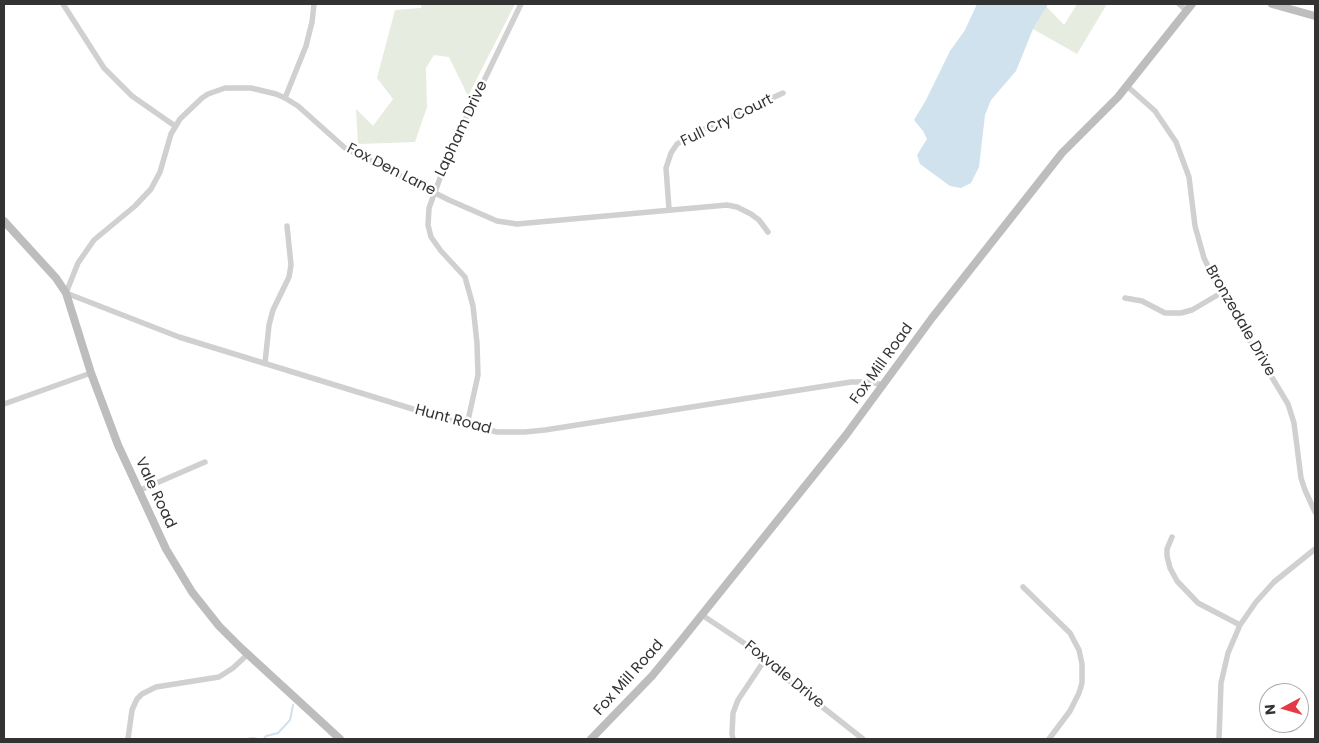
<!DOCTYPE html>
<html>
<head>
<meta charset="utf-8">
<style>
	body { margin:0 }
	#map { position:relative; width:1319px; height:743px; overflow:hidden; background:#fff; font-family:Poppins,sans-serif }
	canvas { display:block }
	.frame { position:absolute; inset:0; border:5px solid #333; pointer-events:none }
	.north { position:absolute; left:1259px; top:683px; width:50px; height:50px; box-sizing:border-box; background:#fff; border:1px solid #adadad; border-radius:50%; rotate:264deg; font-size:14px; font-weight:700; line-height:20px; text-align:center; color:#333 }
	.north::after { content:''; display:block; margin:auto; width:18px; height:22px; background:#e63946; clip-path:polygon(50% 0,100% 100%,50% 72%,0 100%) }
</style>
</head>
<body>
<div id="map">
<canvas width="1319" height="743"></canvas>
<div class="frame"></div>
<div class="north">N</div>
</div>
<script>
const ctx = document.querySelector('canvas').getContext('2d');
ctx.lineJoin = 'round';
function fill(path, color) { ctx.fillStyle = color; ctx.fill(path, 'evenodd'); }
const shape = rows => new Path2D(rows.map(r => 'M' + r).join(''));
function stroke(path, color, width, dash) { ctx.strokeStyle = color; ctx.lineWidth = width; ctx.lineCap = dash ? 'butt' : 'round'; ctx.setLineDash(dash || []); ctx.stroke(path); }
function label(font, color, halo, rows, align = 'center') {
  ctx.font = font + ' Poppins,sans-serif'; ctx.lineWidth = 5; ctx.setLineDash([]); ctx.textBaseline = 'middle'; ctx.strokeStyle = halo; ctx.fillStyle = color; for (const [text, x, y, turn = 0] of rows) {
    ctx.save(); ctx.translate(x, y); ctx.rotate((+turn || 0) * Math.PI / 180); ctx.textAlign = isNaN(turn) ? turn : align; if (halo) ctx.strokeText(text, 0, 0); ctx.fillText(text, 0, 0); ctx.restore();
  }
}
fill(shape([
	[422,4,515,4,468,96,449,57,434,55,426,68,427,107,415,142,358,144,356,109,373,126,393,99,377,78,395,10,421,8],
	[1077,4,1107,4,1077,54,1033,29,1046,6,1064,25]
]), '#e6ecdf');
fill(shape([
	[977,4,1048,4,1033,29,1016,71,991,100,985,115,979,167,971,183,961,188,950,186,920,164,917,155,927,139,923,131,914,120,926,100,950,51,965,30]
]), '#cfe2ee');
stroke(shape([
	[247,739,253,738,258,739],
	[264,739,266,736,278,733,290,720,293,705]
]), '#cfe2ee', 2);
stroke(shape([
	[63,4,104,68,132,96,175,126],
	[1179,4,1186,10],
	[1127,86,1155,111,1176,142,1189,177,1195,226,1204,258,1221,293,1288,404,1294,423,1301,478,1305,490,1315,512],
	[285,98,306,46,312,22,314,4],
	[669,209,666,168,671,153,677,144,691,135,783,93],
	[768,232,759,220,751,214,737,207,727,205,517,224,497,221,449,200,345,148,298,106,285,98,276,94,251,88,225,88,208,94,202,98,180,119,171,134,160,172,151,189,135,206,94,240,78,263,66,293,179,337,442,418,497,432,525,432,545,430,851,382,869,382,884,385],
	[1125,298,1142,301,1165,313,1181,313,1192,310,1221,293],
	[265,363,269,325,273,310,289,277,291,265,287,226],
	[4,404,91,373],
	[467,425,478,375,477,343,473,306,465,277,441,251,431,237,428,225,429,208,450,151,521,4],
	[138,491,205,462],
	[1172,537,1167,549,1167,556,1170,568,1177,581,1198,603,1240,625],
	[1023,587,1070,633,1079,650,1082,664,1082,683,1079,693,1070,711,1049,739],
	[702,615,750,647,764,661,863,739],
	[128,739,132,710,137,699,142,694,156,687,219,677,233,668,248,654],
	[733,739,732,734,733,713,738,700,764,661],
	[1219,739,1221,683,1228,653,1240,625,1256,602,1274,582,1315,549]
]), '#d0d0d0', 5.5);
stroke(shape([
	[1272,4,1315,16],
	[4,221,56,278,66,293,91,373,118,445,166,549,192,592,219,626,241,648,340,739],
	[591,739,652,676,680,642,846,435,932,318,1062,153,1118,97,1192,4]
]), '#bdbdbd', 8);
label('15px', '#333', '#fff', [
	["Full Cry Court",727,121,-26],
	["Lapham Drive",462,129,-65],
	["Fox Den Lane",391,170,27],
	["Bronzedale Drive",1240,321,60],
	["Fox Mill Road",882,364,-54],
	["Hunt Road",453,420,15],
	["Vale Road",155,493,65],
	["Foxvale Drive",784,675,39],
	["Fox Mill Road",629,678,-48]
]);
</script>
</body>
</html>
